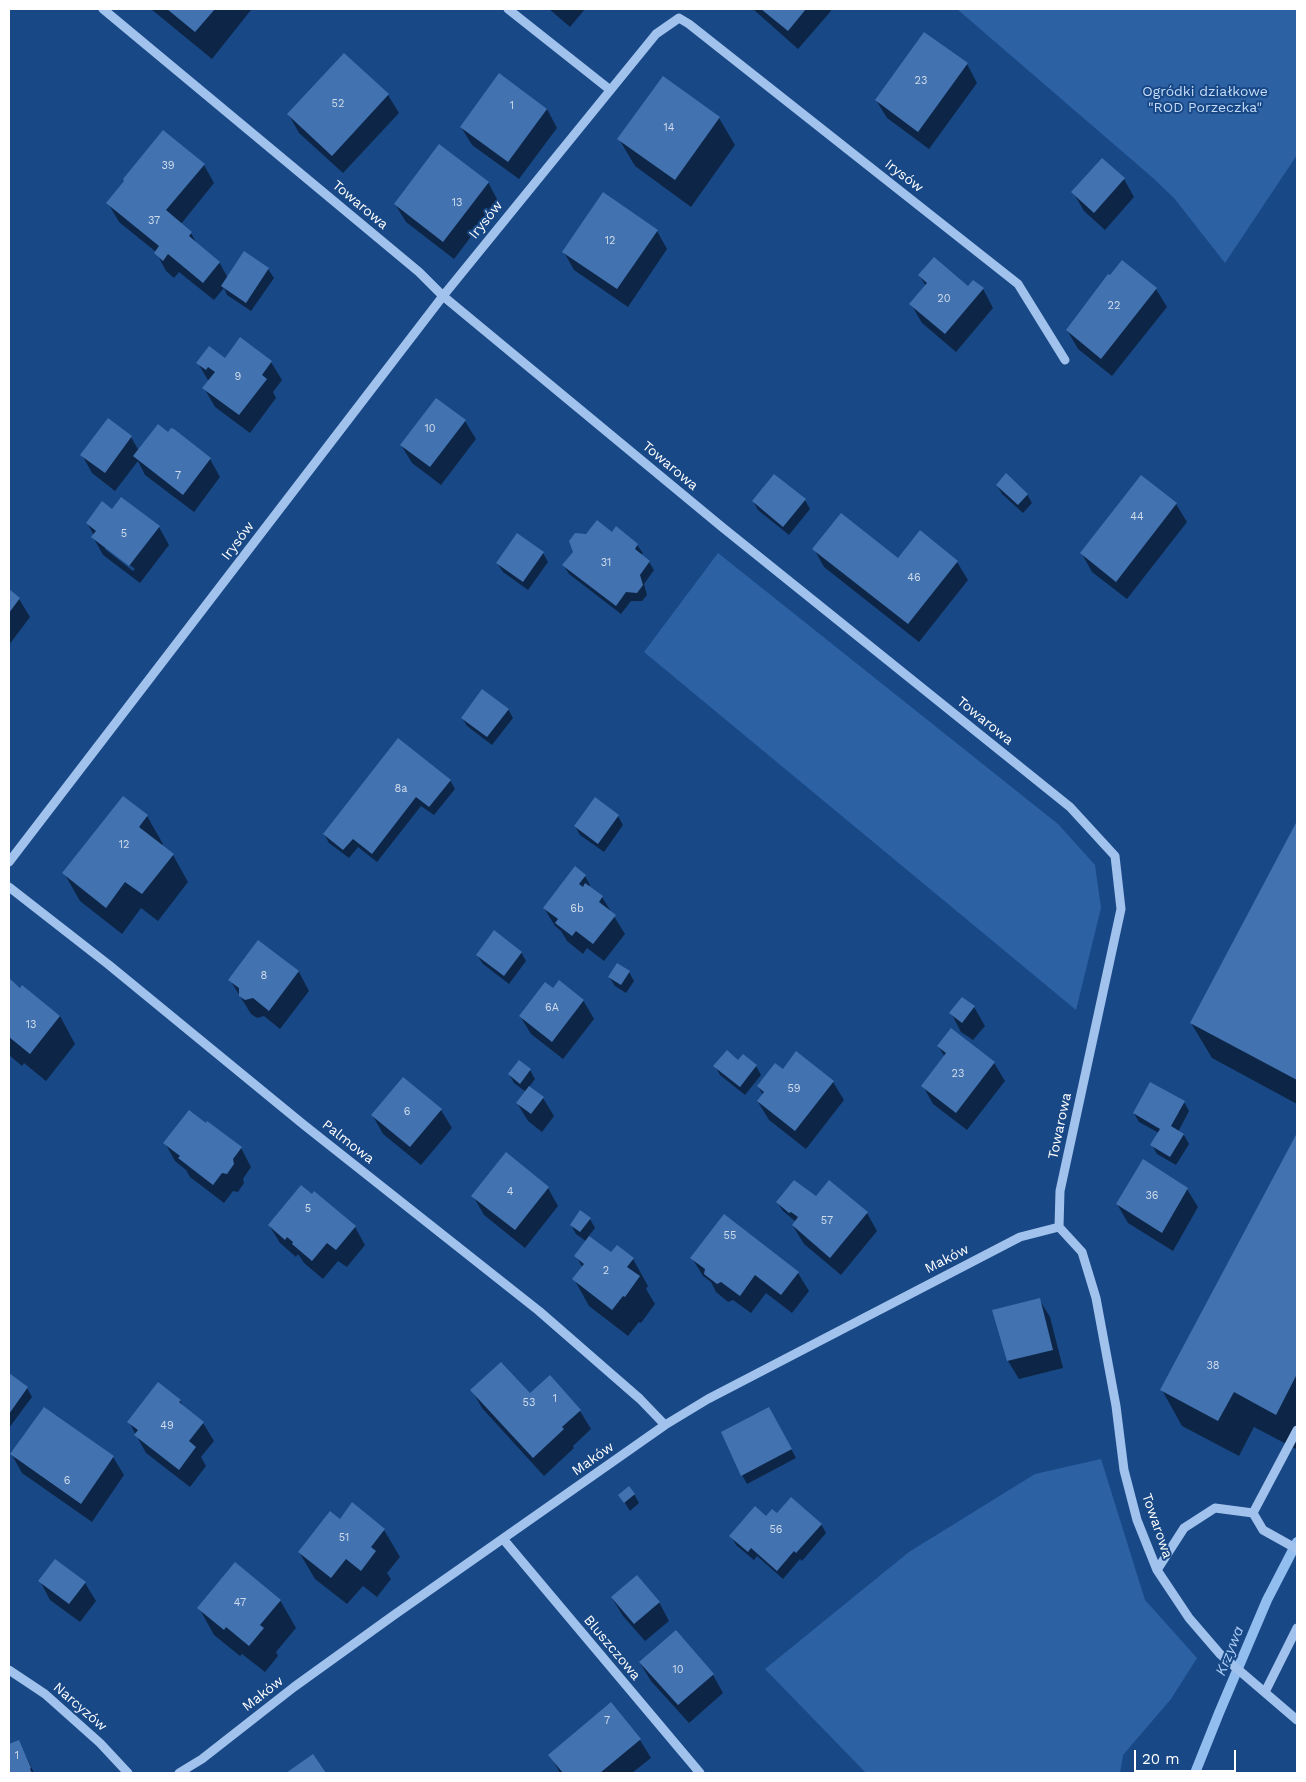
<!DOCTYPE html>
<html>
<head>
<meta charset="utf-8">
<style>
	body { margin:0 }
	#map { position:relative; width:1306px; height:1782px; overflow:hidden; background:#194886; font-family:"Work Sans",sans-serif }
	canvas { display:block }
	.frame { position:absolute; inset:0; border:10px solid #fff; pointer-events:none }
	.scale { position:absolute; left:1134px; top:1750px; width:102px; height:22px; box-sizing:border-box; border:2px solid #fff; border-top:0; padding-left:6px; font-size:15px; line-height:18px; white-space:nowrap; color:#fff; -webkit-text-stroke:4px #194886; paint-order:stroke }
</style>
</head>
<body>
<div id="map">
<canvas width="1306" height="1782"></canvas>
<div class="frame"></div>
<div class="scale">20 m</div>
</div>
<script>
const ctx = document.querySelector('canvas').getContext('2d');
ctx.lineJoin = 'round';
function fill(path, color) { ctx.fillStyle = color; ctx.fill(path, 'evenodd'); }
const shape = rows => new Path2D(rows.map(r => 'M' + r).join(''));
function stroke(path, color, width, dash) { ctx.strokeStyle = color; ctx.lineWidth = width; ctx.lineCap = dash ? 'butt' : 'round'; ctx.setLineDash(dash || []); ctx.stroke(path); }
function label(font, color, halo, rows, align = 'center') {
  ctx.font = font + ' "Work Sans",sans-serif'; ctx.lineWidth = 4; ctx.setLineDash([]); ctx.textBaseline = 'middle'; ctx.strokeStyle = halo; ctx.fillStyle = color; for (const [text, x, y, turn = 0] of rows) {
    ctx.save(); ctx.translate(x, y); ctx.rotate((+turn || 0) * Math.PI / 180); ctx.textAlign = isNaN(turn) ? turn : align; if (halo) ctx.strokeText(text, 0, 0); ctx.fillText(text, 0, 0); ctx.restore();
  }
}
fill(shape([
	[957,9,1297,9,1297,155,1225,263,1174,198,1153,178],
	[718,553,1058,824,1095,865,1101,908,1076,1010,644,652],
	[1101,1459,1145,1600,1197,1658,1171,1699,1123,1755,1120,1773,866,1773,765,1669,909,1552,1035,1474]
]), '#2c61a4');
fill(shape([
	[151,9,250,9,251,10,212,59],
	[549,9,585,9,570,27],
	[753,9,830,9,831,11,798,49],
	[344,55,388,95,399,113,343,173,299,133,289,115],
	[967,64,977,83,929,149,887,118,876,100],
	[547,109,557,128,519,179,472,145,461,127],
	[719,118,735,145,691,207,635,166,619,139],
	[204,165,214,183,181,224,191,233,198,246,219,262,228,278,245,253,268,269,274,278,251,311,227,295,224,288,214,300,179,272,174,278,166,271,156,252,119,222,108,203],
	[1124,179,1134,197,1105,230,1084,211,1073,192],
	[488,182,498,201,454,259,406,222,395,204],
	[657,231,667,249,628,307,574,270,564,252],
	[919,275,968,288,983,289,993,308,956,352,922,323,911,304,926,286],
	[1156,289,1167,307,1112,376,1078,349,1067,330],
	[240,339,271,362,282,380,273,392,276,398,250,433,215,407,204,388,209,382,198,363,225,360],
	[436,399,465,421,476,439,441,485,412,463,401,445],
	[108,420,131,437,139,451,210,459,220,477,194,512,145,475,138,461,115,491,92,473,82,455],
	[774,475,805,500,810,509,789,535,758,510,753,501],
	[1141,477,1176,504,1187,522,1127,599,1092,572,1082,554],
	[997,485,1027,494,1032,503,1023,513,1002,494],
	[112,511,159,527,169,545,140,583,103,555,93,537,94,535,87,523],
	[105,546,135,569,133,571,105,549],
	[612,534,637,545,643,553,641,555,649,562,654,570,644,584,647,595,642,601,631,601,621,614,569,574,564,566],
	[814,549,898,560,957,562,968,580,919,642,824,567],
	[543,553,548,562,528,590,503,572,497,563],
	[9,591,19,599,30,617,9,645],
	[508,709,513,718,492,745,467,726,462,718],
	[450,780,455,789,434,815,421,806,377,862,358,847,349,858,329,843,324,834],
	[147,816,163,844,161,846,173,855,188,882,158,921,141,908,122,934,80,901,64,873],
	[618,816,623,825,604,852,580,835,575,826],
	[1297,824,1297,1104,1212,1058,1191,1023],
	[585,876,590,885,589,887,602,897,625,934,604,961,587,948,583,954,567,941,561,931,555,926,544,908],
	[258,942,299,972,309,991,280,1029,264,1016,257,1018,251,1014,230,980],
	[521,952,526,961,509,984,483,964,477,955],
	[629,972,634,981,626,993,615,986,609,977],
	[9,980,60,1016,75,1044,46,1081,24,1063,22,1066,9,1055],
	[553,990,583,1000,594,1019,563,1059,531,1034,520,1016],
	[962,998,974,1007,985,1026,973,1040,961,1032,951,1013],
	[938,1046,994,1063,1005,1081,967,1130,933,1104,923,1086,945,1057],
	[796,1053,833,1082,844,1100,806,1149,769,1120,758,1102,763,1095,758,1086,783,1071],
	[743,1056,756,1066,761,1075,745,1095,720,1075,715,1066,738,1062],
	[530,1070,535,1079,529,1087,543,1098,554,1116,542,1132,528,1121,517,1103,526,1092,514,1083,509,1074],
	[1184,1102,1189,1111,1178,1132,1184,1135,1189,1144,1176,1165,1157,1154,1152,1145,1159,1133,1139,1122,1134,1113],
	[441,1110,452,1128,421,1165,383,1134,373,1116],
	[1297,1136,1297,1448,1296,1449,1254,1427,1239,1456,1182,1426,1162,1390],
	[165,1143,241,1148,251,1167,243,1179,244,1183,238,1192,233,1191,224,1203,190,1177,186,1170,175,1161],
	[548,1188,558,1206,525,1248,484,1215,473,1196],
	[1187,1189,1198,1207,1173,1251,1128,1223,1117,1204],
	[777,1202,867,1213,877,1231,841,1275,804,1244,793,1226,796,1222,783,1211],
	[590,1219,595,1228,588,1237,611,1254,633,1259,648,1286,646,1289,655,1304,641,1323,639,1322,628,1336,589,1306,574,1279,583,1268,576,1256,587,1242,576,1234,571,1225],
	[269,1225,355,1227,365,1245,347,1267,338,1261,323,1279,304,1263,298,1254,296,1257,280,1243],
	[692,1258,798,1273,809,1291,792,1313,766,1293,751,1313,733,1300,728,1302,716,1292,711,1282,703,1276],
	[1039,1299,1050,1317,1063,1368,1019,1379,1008,1361,993,1311],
	[9,1375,27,1388,32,1397,9,1428],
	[550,1377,580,1411,591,1429,573,1446,574,1448,544,1476,482,1408,472,1390,530,1395],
	[180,1401,184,1407,203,1423,214,1441,201,1457,206,1466,190,1487,146,1453,129,1422],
	[44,1408,113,1457,124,1475,92,1522,22,1473,12,1455],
	[774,1417,796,1458,747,1484,742,1475],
	[634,1494,639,1503,630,1511,620,1495],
	[777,1515,821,1524,826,1533,802,1561,800,1559,783,1579,757,1556,754,1560,736,1545,731,1536,767,1518],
	[340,1521,384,1530,400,1557,387,1573,391,1579,377,1597,363,1586,347,1604,315,1579,299,1552],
	[40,1581,85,1583,96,1601,80,1622,50,1600],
	[612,1598,659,1602,669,1621,645,1641,623,1616],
	[280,1600,296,1628,276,1652,278,1656,265,1672,242,1654,240,1656,214,1635,199,1608],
	[676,1632,713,1675,723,1693,689,1723,651,1681,640,1663],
	[611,1704,640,1740,651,1758,632,1773,560,1773,550,1755],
	[18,1741,23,1750,34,1773,9,1773,9,1746]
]), '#0007');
stroke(shape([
	[1195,1773,1219,1713,1267,1600,1297,1542]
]), '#92bdef', 10);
fill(shape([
	[167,9,215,9,195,32],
	[761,9,806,9,788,31],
	[924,32,968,63,918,132,875,100],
	[344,53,389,94,332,156,287,114],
	[499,73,547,109,508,162,460,127],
	[663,76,720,117,675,180,617,139],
	[163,130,205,164,166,210,192,232,189,236,220,262,203,283,168,254,163,261,154,253,159,246,106,203,124,181,123,179],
	[439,144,489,182,443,242,394,204],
	[1102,158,1125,178,1094,213,1071,192],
	[603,192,658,230,617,289,562,252],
	[244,251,269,268,246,303,221,286],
	[934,257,968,286,973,280,984,288,945,334,909,304,927,283,918,275],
	[1122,260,1157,288,1101,359,1066,330,1108,274,1110,275],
	[240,337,272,361,262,375,267,379,239,415,202,388,215,372,208,367,206,370,196,363,209,346,225,358],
	[436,398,466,420,430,467,400,445],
	[108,418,132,436,105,473,80,455],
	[158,424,168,432,171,428,174,429,211,458,183,495,133,456],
	[1006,473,1028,494,1018,505,996,485],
	[774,474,806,499,783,527,752,501],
	[1141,475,1177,503,1116,582,1080,553],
	[121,497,160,526,129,566,91,537,96,531,86,523,102,501,112,509],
	[841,513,898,558,920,530,958,561,908,624,812,549],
	[597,520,612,532,616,526,638,544,635,549,650,561,640,575,643,585,637,593,626,592,616,606,562,565,573,552,569,541,575,533,586,534],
	[517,533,544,552,523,582,496,563],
	[9,589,20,598,9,613],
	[482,689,509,709,487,737,461,718],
	[398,738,451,780,429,807,416,797,372,854,353,839,343,850,323,834],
	[123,796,148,815,139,827,174,854,142,894,125,882,106,908,62,873],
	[595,797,619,815,598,844,574,826],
	[1297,821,1297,1080,1190,1023],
	[575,866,586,875,579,884,583,887,585,883,603,896,599,902,616,915,593,944,576,931,572,936,555,923,558,919,543,908],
	[494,930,522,952,504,976,476,955],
	[258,940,299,971,269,1011,253,998,245,1000,239,996,239,988,228,980],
	[617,963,630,971,621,985,608,977],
	[9,978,20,988,22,985,60,1016,30,1054,9,1037],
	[559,980,584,1000,552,1042,519,1016,545,982,553,988],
	[962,997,975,1006,962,1023,949,1013],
	[951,1028,995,1062,956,1113,921,1086,946,1053,937,1046],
	[727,1050,738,1060,743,1054,757,1065,740,1087,713,1066],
	[796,1051,834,1081,795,1131,757,1101,764,1092,757,1086,775,1063,783,1069],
	[519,1060,531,1069,520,1084,508,1074],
	[403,1077,442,1109,410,1147,371,1115],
	[1150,1082,1185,1101,1171,1126,1184,1134,1170,1157,1150,1145,1160,1129,1133,1113],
	[529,1086,544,1097,531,1114,516,1103],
	[189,1110,206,1123,207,1121,242,1147,233,1159,234,1164,227,1174,222,1173,213,1185,178,1158,180,1156,163,1143],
	[1297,1133,1297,1374,1276,1415,1234,1392,1218,1421,1160,1390],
	[506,1152,549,1187,515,1230,471,1196],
	[1143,1159,1188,1188,1162,1233,1116,1204],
	[794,1180,816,1196,829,1180,868,1212,830,1258,792,1225,798,1217,791,1212,789,1213,776,1202],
	[301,1185,312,1194,314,1191,356,1226,336,1250,327,1243,312,1261,292,1244,293,1242,287,1237,285,1240,268,1225],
	[580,1210,591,1218,580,1232,570,1225],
	[724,1214,799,1272,781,1295,755,1275,740,1296,721,1282,717,1284,704,1274,705,1269,690,1258],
	[589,1236,611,1252,617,1245,634,1258,627,1267,640,1276,625,1297,623,1296,612,1310,572,1279,584,1264,574,1256],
	[1040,1298,1053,1350,1007,1361,992,1310],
	[501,1362,530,1393,550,1375,581,1410,562,1427,564,1429,533,1458,470,1390],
	[9,1373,28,1387,9,1414],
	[158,1382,181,1400,179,1402,204,1422,189,1441,196,1447,179,1470,134,1435,138,1430,127,1422],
	[44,1407,114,1456,81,1504,10,1454],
	[769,1407,792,1449,741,1476,721,1432],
	[629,1486,635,1494,624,1503,618,1495],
	[791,1497,822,1524,796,1553,794,1551,777,1571,751,1548,748,1552,729,1536,755,1506,766,1516,772,1509,777,1513],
	[352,1502,385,1529,371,1547,376,1551,361,1571,346,1559,331,1578,298,1552,330,1511,340,1519],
	[55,1559,86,1582,69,1604,38,1581],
	[235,1562,281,1600,260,1625,264,1628,249,1646,226,1627,224,1630,197,1608],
	[637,1575,660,1602,634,1624,611,1597],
	[676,1630,714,1674,678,1705,639,1662],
	[611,1702,641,1739,600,1773,563,1773,548,1755],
	[19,1740,31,1768,30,1769,32,1773,9,1773,9,1744],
	[313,1754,326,1773,286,1773]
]), '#4272af');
stroke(shape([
	[103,9,419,272,443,296,722,527,1070,807,1115,856,1121,909,1060,1191,1059,1227,1082,1252,1096,1298,1116,1406,1124,1470,1137,1520,1157,1570,1189,1618,1220,1654,1297,1720],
	[508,9,609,89],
	[9,862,443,296,656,34,679,18,689,24,1018,284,1065,360],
	[9,887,109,965,304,1125,539,1311,640,1399,665,1425],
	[1297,1430,1253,1513,1263,1530,1297,1549],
	[504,1540,700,1773],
	[1157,1570,1184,1528,1215,1508,1253,1513],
	[9,1670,45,1694,100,1743,128,1773],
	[1265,1692,1297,1628],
	[179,1773,202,1759,294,1687,394,1615,665,1425,708,1399,1020,1237,1059,1227]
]), '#a0c2ec', 9);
label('11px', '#d0dceb', null, [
	["23",921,81],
	["52",338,104],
	["1",512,106],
	["14",669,128],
	["39",168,166],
	["13",457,203],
	["37",154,221],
	["12",610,241],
	["20",944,299],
	["22",1114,306],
	["9",238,377],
	["10",430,429],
	["7",178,476],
	["44",1137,517],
	["5",124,534],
	["31",606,563],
	["46",914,578],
	["8a",401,789],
	["12",124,845],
	["6b",577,909],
	["8",264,976],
	["6A",552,1008],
	["13",31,1025],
	["23",958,1074],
	["59",794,1089],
	["6",407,1112],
	["4",510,1192],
	["36",1152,1196],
	["5",308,1209],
	["57",827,1221],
	["55",730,1236],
	["2",606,1271],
	["38",1213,1366],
	["1",555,1399],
	["53",529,1403],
	["49",167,1426],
	["6",67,1481],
	["56",776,1530],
	["51",344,1538],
	["47",240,1603],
	["10",678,1670],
	["7",607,1721],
	["1",17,1756]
]);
label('14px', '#c5dcf9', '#194886', [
	["Ogródki działkowe",1205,92],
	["\"ROD Porzeczka\"",1205,108]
]);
label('14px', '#fff', '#194886', [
	["Irysów",904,176,38],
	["Towarowa",360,205,40],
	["Irysów",486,220,-51],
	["Towarowa",670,466,40],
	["Irysów",238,541,-53],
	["Towarowa",985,721,39],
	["Towarowa",1060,1126,-78],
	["Palmowa",348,1142,38],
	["Maków",947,1259,-27],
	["Maków",593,1459,-35],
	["Towarowa",1157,1526,71],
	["Bluszczowa",612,1648,50],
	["Maków",263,1694,-38],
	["Narcyzów",80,1707,41]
]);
label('italic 15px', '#abccf4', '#194886', [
	["Krzywa",1230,1651,-68]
]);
</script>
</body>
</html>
